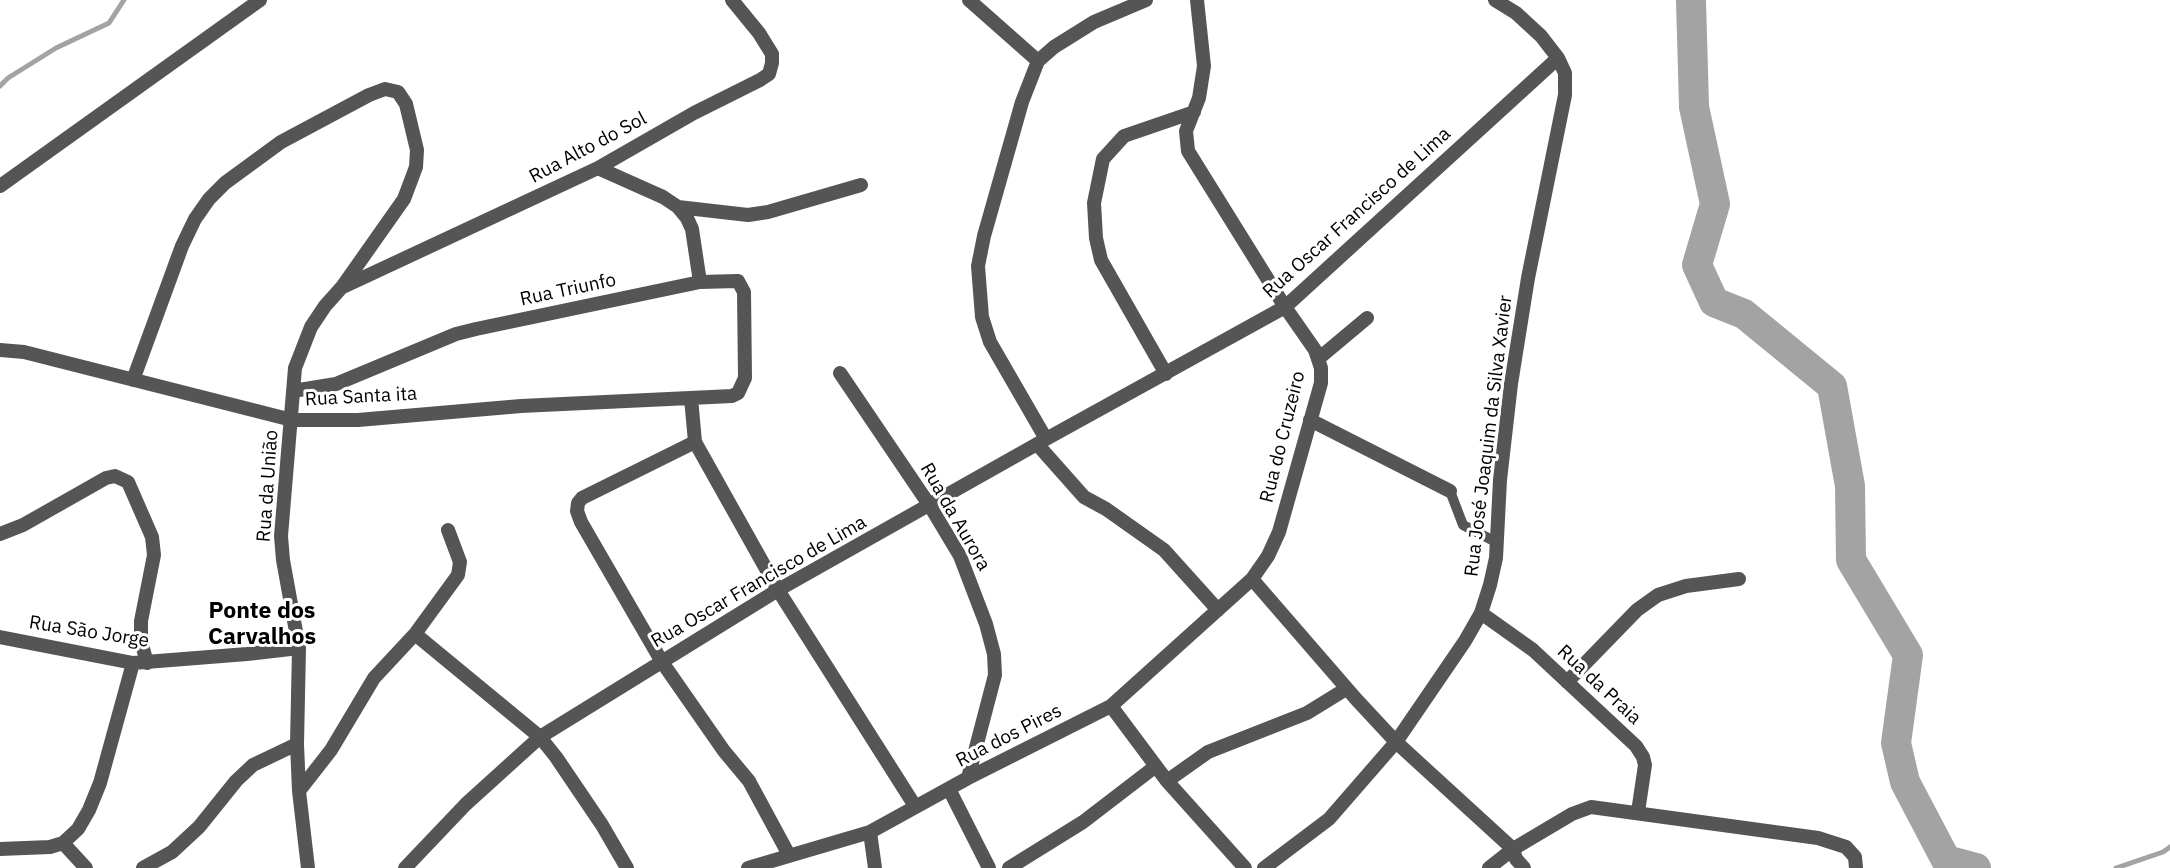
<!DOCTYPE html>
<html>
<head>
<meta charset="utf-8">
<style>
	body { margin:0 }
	canvas { display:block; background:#fff }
</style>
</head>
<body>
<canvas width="2170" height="868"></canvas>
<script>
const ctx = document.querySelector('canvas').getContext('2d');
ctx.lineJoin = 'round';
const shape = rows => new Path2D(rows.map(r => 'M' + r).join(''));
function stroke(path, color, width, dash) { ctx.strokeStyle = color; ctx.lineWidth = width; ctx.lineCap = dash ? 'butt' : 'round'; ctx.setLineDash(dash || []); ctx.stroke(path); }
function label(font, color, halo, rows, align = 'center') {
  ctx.font = font + ' "IBM Plex Sans",sans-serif'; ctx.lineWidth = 6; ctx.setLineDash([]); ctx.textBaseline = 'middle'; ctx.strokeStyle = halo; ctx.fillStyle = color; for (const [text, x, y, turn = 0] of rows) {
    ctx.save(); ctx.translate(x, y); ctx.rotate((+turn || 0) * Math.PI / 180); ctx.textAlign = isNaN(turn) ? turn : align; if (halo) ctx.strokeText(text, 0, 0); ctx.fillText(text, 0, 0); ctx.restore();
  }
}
stroke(shape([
	[0,86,8,78,56,48,109,23,124,0],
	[2116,868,2163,852,2170,847]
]), '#a3a3a3', 5);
stroke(shape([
	[1691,0,1694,107,1715,204,1697,265,1714,302,1744,314,1832,386,1850,486,1851,560,1908,655,1896,743,1905,782,1946,860,1976,868]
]), '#a3a3a3', 30);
stroke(shape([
	[1450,491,1463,525,1496,542]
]), '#555', 10);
stroke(shape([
	[969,0,1038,61],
	[598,168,663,197,678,207,687,218,692,229,700,282],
	[0,186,260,0],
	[678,207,748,215,768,212,861,185],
	[343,287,598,168,694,113,760,80,769,74,772,63,772,54,759,33,732,0],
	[0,350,24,352,292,420,358,420,521,406,732,396,738,393,745,378,744,292,738,281,700,282,476,329,456,334,336,384,293,391],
	[1318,359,1367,318],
	[840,373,930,506,960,556,986,624,994,654,995,675,968,778],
	[1166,374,1101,260,1096,238,1094,203,1103,159,1124,136,1194,112],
	[133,380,182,246,195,219,209,199,225,183,281,142,369,95,385,89,398,92,406,104,417,150,416,167,404,199,342,287,325,306,311,327,295,368,281,536,283,560,299,648,297,744,299,791,308,868],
	[691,398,695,442,778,590,915,806],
	[1310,420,1450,491],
	[1046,439,990,342,982,317,978,266,984,236,1022,102,1038,61,1054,47,1094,22,1146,0],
	[695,442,582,498,578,503,577,511,581,522,662,662,724,751,749,781,789,855],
	[1037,444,1084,497,1106,509,1164,550,1218,610],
	[0,534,23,525,106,478,115,476,128,482,152,537,154,555,141,621,141,641,147,663],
	[1252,579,1356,699,1396,742,1513,849,1516,859,1524,868],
	[1481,613,1533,650,1636,746,1643,757,1645,765,1638,812],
	[415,634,458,575,460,562,448,530],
	[0,637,133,663,247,654,299,648],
	[1567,682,1637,610,1658,595,1686,586,1739,579],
	[1111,706,1167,781,1245,868],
	[1167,781,1208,752,1307,713,1346,689],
	[949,789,989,868],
	[299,791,331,750,374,678,415,634,540,737,556,757,602,825,627,868],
	[870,832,875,868],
	[63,843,86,868],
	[0,849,50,847,63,843,78,829,89,810,100,783,133,663],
	[143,868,172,852,199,827,236,781,253,765,297,744],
	[405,868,466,804,540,737,778,590,1046,439,1285,307,1558,58],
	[748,868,870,832,968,778,1111,706,1252,579,1268,556,1279,532,1321,383,1321,368,1315,350,1285,307,1188,151,1186,131,1199,98,1204,66,1197,0],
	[1009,868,1083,822,1156,766],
	[1264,868,1329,819,1396,742,1465,641,1481,613,1490,585,1496,558,1500,480,1511,384,1528,278,1565,95,1565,73,1558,58,1541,36,1516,13,1495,0],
	[1489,868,1513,849,1572,814,1591,807,1818,838,1846,847,1855,857,1856,868]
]), '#555', 14);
label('19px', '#000', '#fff', [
	["Rua Alto do Sol",588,148,-28],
	["Rua Oscar Francisco de Lima",1357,213,-42],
	["Rua Triunfo",568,290,-12],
	["Rua Santa ita",361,397,-3],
	["Rua José Joaquim da Silva Xavier",1489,436,-83],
	["Rua do Cruzeiro",1283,437,-76],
	["Rua da União",268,486,-86],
	["Rua da Aurora",955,517,60],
	["Rua Oscar Francisco de Lima",759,582,-30],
	["Rua São Jorge",89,632,9],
	["Rua da Praia",1599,685,43],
	["Rua dos Pires",1009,736,-27]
]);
label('bold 23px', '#000', '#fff', [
	["Ponte dos",262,611],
	["Carvalhos",262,637]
]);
</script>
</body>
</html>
